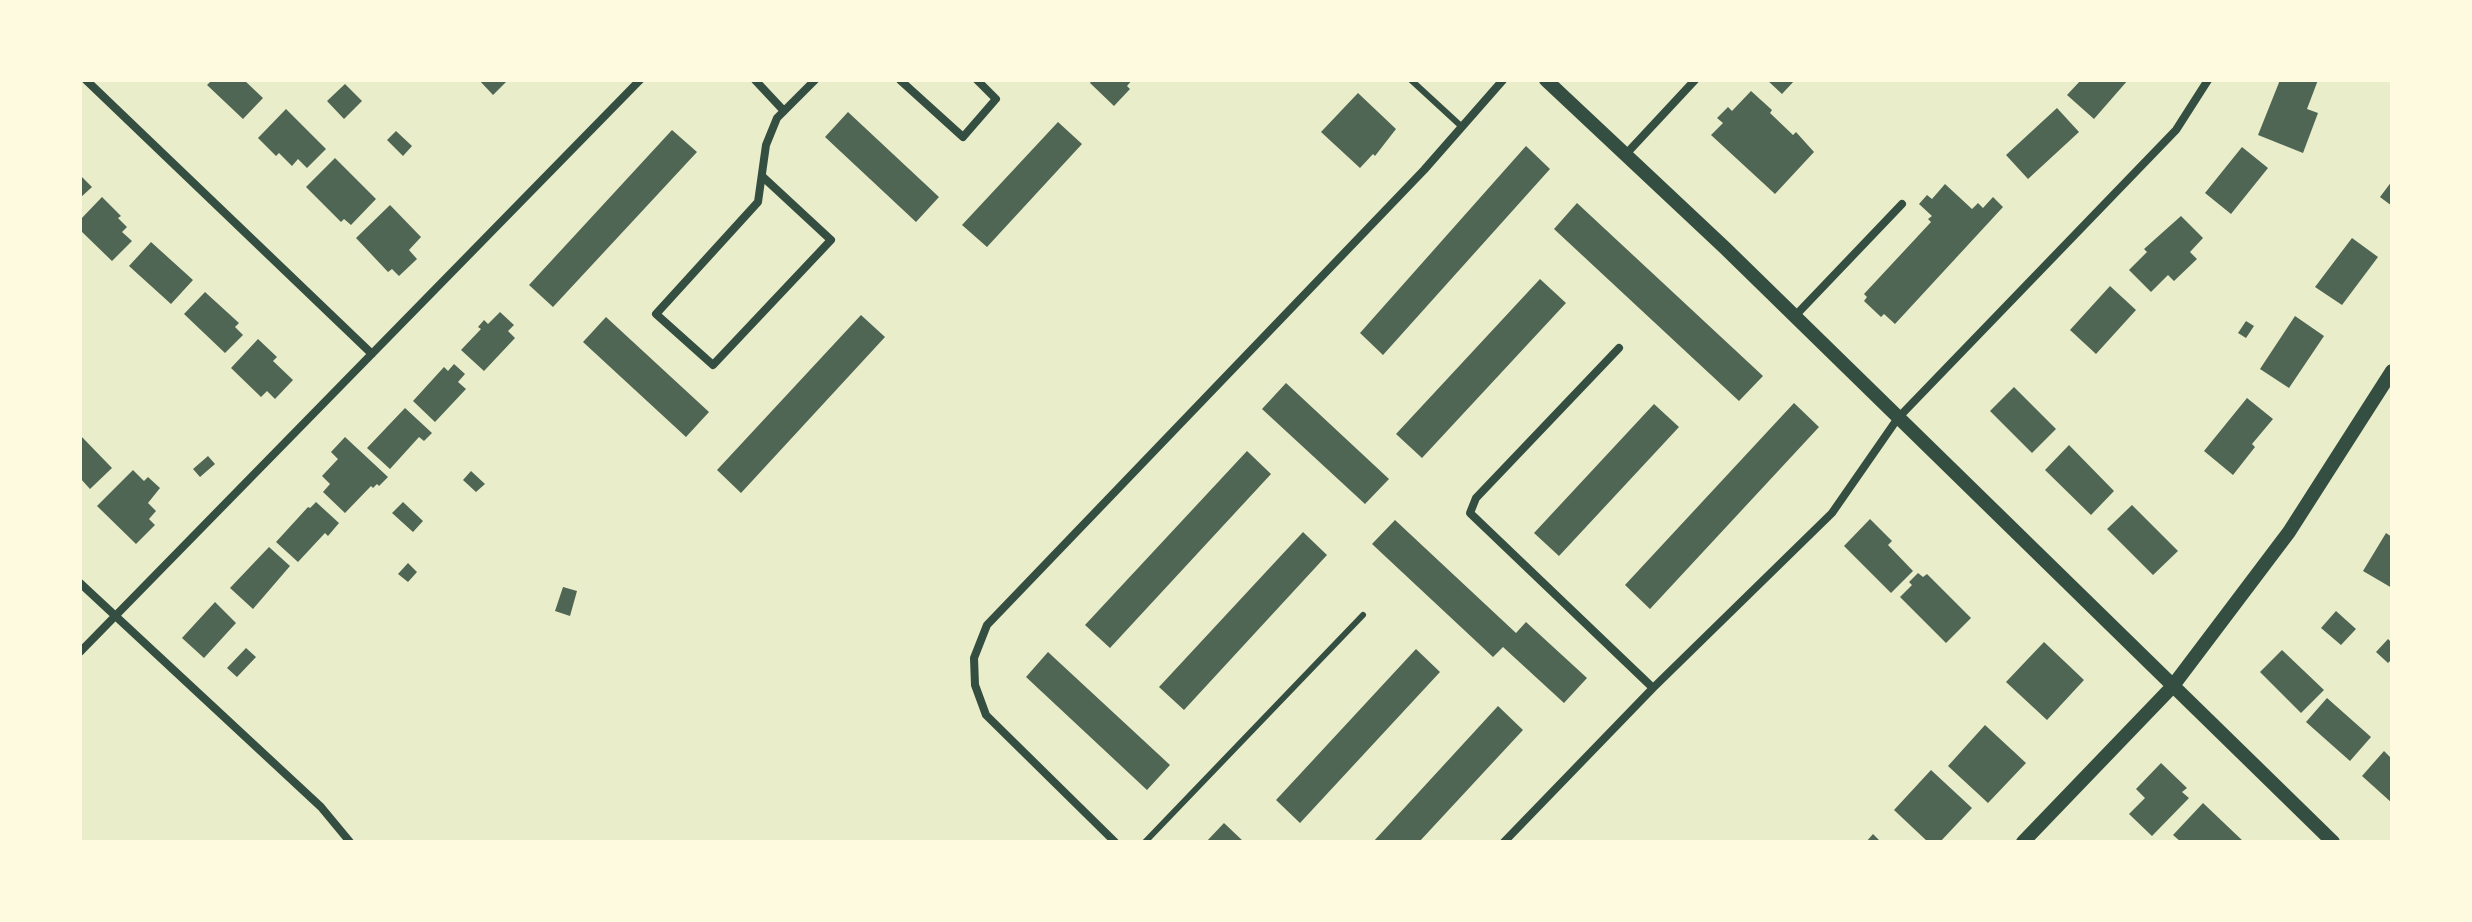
<!DOCTYPE html>
<html>
<head>
<meta charset="utf-8">
<style>
	body { margin:0 }
	#map { position:relative; width:2472px; height:922px; overflow:hidden; background:#e9edc9; font-family:Mulish,sans-serif }
	canvas { display:block }
	.frame { position:absolute; inset:0; border:82px solid #fefae0; pointer-events:none }
</style>
</head>
<body>
<div id="map">
<canvas width="2472" height="922"></canvas>
<div class="frame"></div>
</div>
<script>
const ctx = document.querySelector('canvas').getContext('2d');
ctx.lineJoin = 'round';
function fill(path, color) { ctx.fillStyle = color; ctx.fill(path, 'evenodd'); }
const shape = rows => new Path2D(rows.map(r => 'M' + r).join(''));
function stroke(path, color, width, dash) { ctx.strokeStyle = color; ctx.lineWidth = width; ctx.lineCap = dash ? 'butt' : 'round'; ctx.setLineDash(dash || []); ctx.stroke(path); }
fill(shape([
	[212,80,244,80,263,98,243,119,207,85],
	[479,80,508,80,493,95],
	[1092,80,1132,80,1127,86,1130,89,1114,106,1090,83],
	[1767,80,1795,80,1782,94],
	[2081,80,2128,80,2094,119,2067,95],
	[2280,80,2318,80,2307,109,2318,113,2303,153,2258,135],
	[345,84,362,101,344,119,327,101],
	[1751,91,1772,110,1770,113,1793,135,1796,132,1814,152,1775,194,1711,135,1723,123,1717,118,1728,107,1732,111],
	[1358,93,1396,129,1375,156,1373,154,1360,168,1321,132],
	[2057,108,2079,132,2028,179,2006,155],
	[286,109,326,149,307,168,298,159,292,166,279,153,276,156,258,138],
	[848,112,939,197,916,222,825,137],
	[1058,122,1082,144,987,247,962,225],
	[672,130,697,152,553,307,529,285],
	[396,131,412,146,403,156,387,140],
	[1526,146,1550,169,1383,355,1360,333],
	[2242,147,2268,168,2231,214,2205,193],
	[335,158,376,199,351,225,344,219,341,222,306,187],
	[80,175,92,187,80,198],
	[2392,181,2392,206,2380,197],
	[1945,184,1972,209,1978,203,1983,208,1993,197,2003,207,1895,324,1884,314,1881,317,1864,301,1867,297,1864,294,1931,222,1928,219,1932,216,1919,204,1927,195,1932,199],
	[102,197,121,216,118,218,127,227,122,232,132,241,112,261,80,230,80,220],
	[1577,203,1763,376,1739,401,1554,229],
	[390,205,421,237,409,250,417,259,399,276,392,269,388,272,356,238],
	[2181,216,2203,238,2190,252,2197,259,2174,281,2168,275,2151,292,2129,270,2147,252,2144,249],
	[2352,238,2378,257,2342,305,2315,287],
	[151,242,193,280,171,304,129,266],
	[1540,279,1566,303,1422,458,1396,434],
	[2110,286,2136,310,2096,354,2070,330],
	[205,292,239,323,235,327,243,335,225,353,184,314],
	[500,312,514,325,508,331,515,338,484,371,461,350,481,329,478,327,484,320,488,324],
	[861,315,885,337,741,493,717,470],
	[2295,316,2324,336,2289,388,2260,369],
	[606,317,709,412,686,437,583,342],
	[2246,321,2254,326,2246,338,2238,333],
	[258,339,277,357,273,361,293,380,275,399,267,391,261,397,231,368],
	[454,364,465,374,458,382,466,389,435,422,413,401,444,367,448,371],
	[1286,383,1389,479,1365,504,1262,409],
	[2014,387,2056,429,2032,453,1990,411],
	[2247,398,2273,419,2252,444,2255,447,2233,475,2204,451],
	[1794,403,1819,427,1650,609,1625,585],
	[1654,404,1679,427,1559,556,1534,533],
	[405,408,432,433,424,441,419,437,390,469,367,448],
	[80,435,112,468,90,489,80,478],
	[345,437,388,477,379,486,377,484,373,488,371,486,345,513,323,492,330,484,322,476,338,459,331,452],
	[2069,445,2114,491,2091,515,2045,470],
	[1247,451,1271,474,1110,648,1085,625],
	[208,456,215,464,200,477,193,469],
	[133,470,144,481,148,477,160,488,148,503,156,511,149,519,155,525,136,544,97,506],
	[471,471,485,484,476,492,463,480],
	[316,502,339,523,328,536,325,533,298,562,276,542,308,507,310,508],
	[403,502,423,521,413,532,392,513],
	[2132,505,2178,551,2153,575,2107,529],
	[1870,519,1892,541,1888,545,1913,571,1891,593,1844,546],
	[1395,520,1516,633,1526,622,1587,678,1564,703,1503,647,1493,657,1372,544],
	[1303,532,1327,555,1184,710,1159,687],
	[2386,533,2392,537,2392,588,2363,571],
	[269,547,290,566,253,609,230,588],
	[408,563,417,572,408,582,398,574],
	[1918,573,1923,577,1927,574,1971,618,1946,643,1900,597,1912,585,1909,582],
	[563,587,577,591,570,616,555,611],
	[215,602,236,623,204,658,182,638],
	[2336,611,2356,629,2341,645,2321,628],
	[2388,639,2392,643,2392,659,2388,663,2376,652],
	[2044,642,2084,680,2047,720,2006,682],
	[246,648,256,657,237,677,227,668],
	[1416,649,1440,672,1300,823,1276,800],
	[2282,650,2324,690,2301,713,2260,672],
	[1048,652,1170,765,1147,790,1026,677],
	[2327,698,2371,737,2350,761,2306,722],
	[1498,706,1523,730,1419,842,1373,842],
	[1985,725,2026,763,1988,803,1948,766],
	[2384,751,2392,759,2392,803,2362,776],
	[2161,763,2187,788,2182,792,2189,798,2152,836,2129,814,2145,798,2136,789],
	[1931,770,1972,808,1940,842,1928,842,1894,810],
	[2203,803,2244,842,2181,842,2173,835],
	[1224,823,1244,842,1206,842],
	[1873,834,1881,842,1866,842]
]), '#4f6655');
stroke(shape([
	[1411,80,1461,126],
	[1145,842,1363,615]
]), '#344e41', 6);
stroke(shape([
	[86,80,372,354],
	[755,80,784,111],
	[900,80,963,137,996,99,977,80],
	[1627,153,1695,80],
	[763,177,831,240,713,365,656,314,758,202,766,145,777,118,815,80],
	[1795,316,1902,204],
	[1619,348,1476,498,1470,513,1653,688],
	[80,583,321,807,350,842],
	[80,652,640,80],
	[1115,842,986,715,975,685,974,658,987,625,1424,170,1503,80],
	[1504,842,1653,688,1832,513,1898,418,2176,130,2208,80]
]), '#344e41', 8);
stroke(shape([
	[1546,80,1725,248,2333,842],
	[2023,842,2172,687,2289,532,2392,371]
]), '#344e41', 14);
</script>
</body>
</html>
